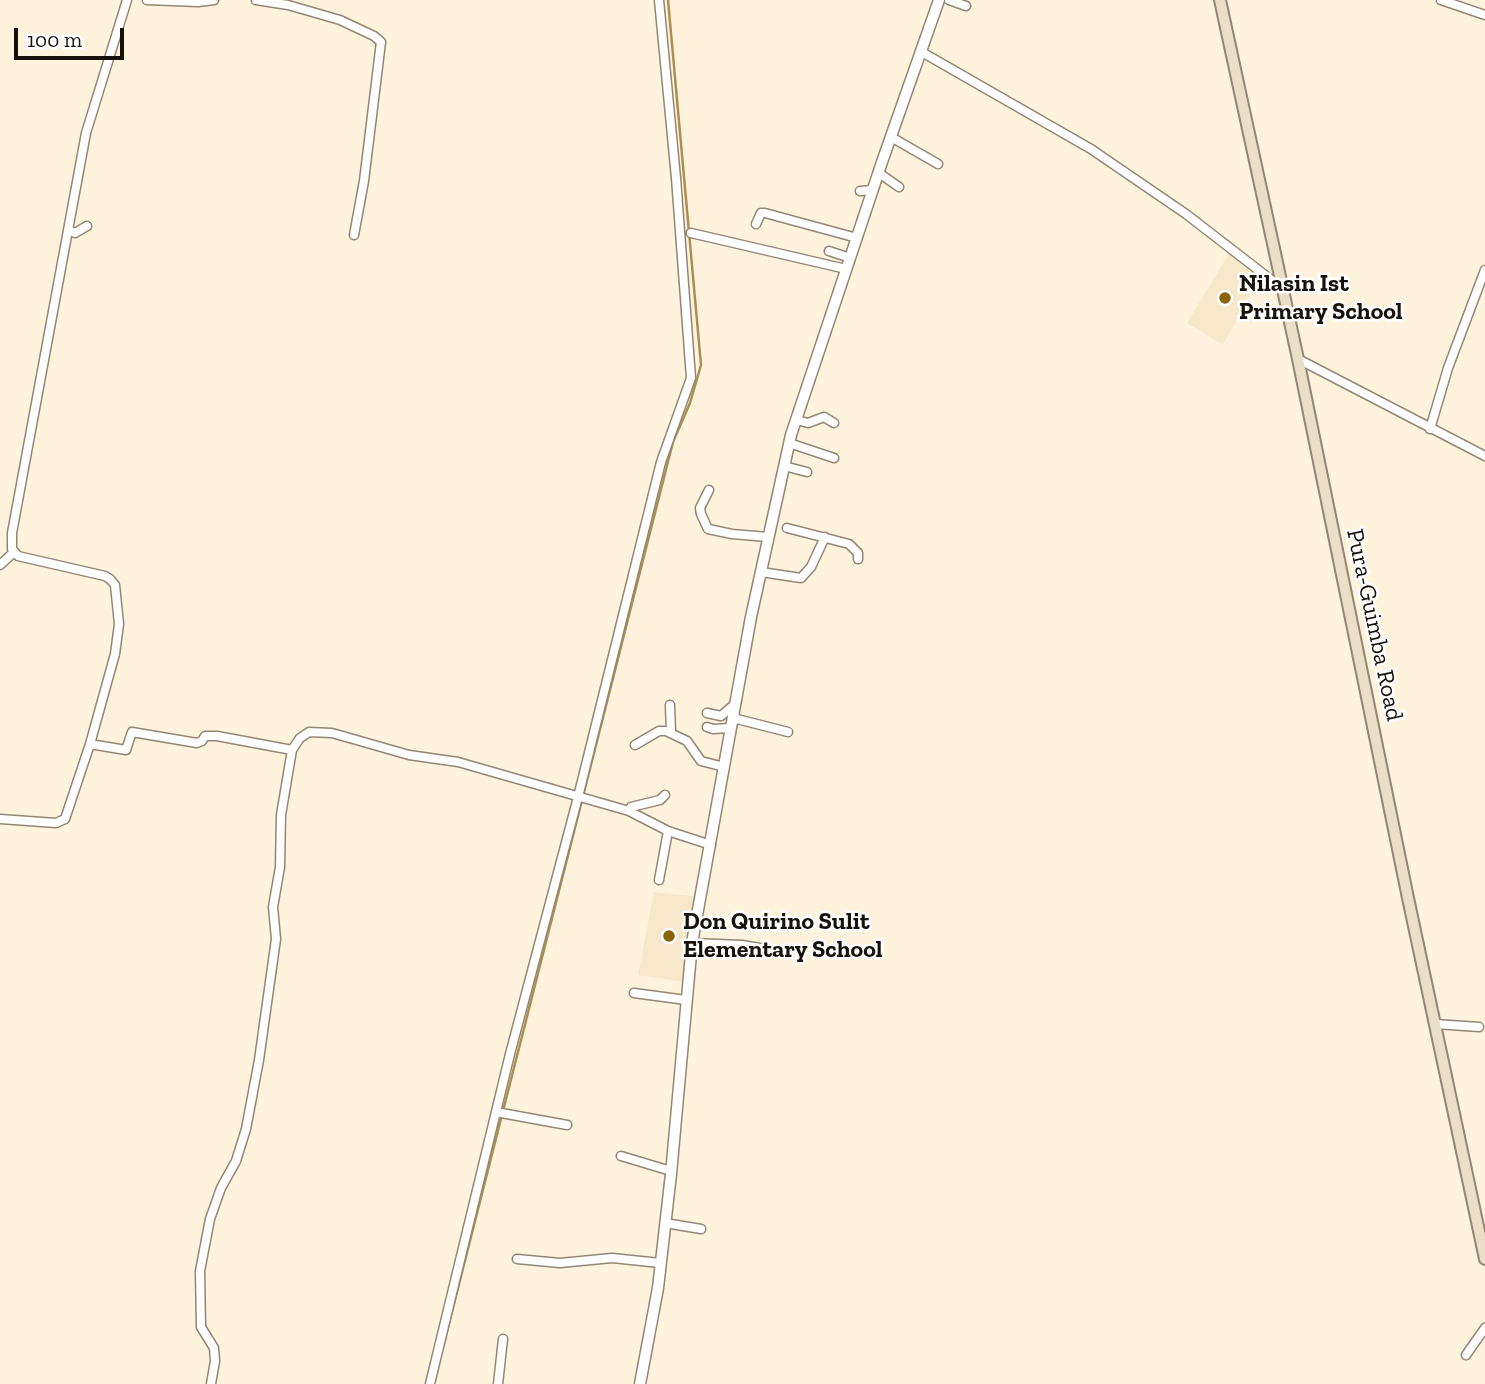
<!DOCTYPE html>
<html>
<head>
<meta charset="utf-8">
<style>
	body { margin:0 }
	#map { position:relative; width:1485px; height:1384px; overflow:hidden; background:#fff3de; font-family:"Zilla Slab",serif }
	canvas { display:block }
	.scale { position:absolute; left:14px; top:28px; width:110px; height:32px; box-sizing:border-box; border:4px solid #16120b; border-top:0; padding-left:9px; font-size:21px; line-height:24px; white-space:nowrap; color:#16120b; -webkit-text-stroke:5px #fff; paint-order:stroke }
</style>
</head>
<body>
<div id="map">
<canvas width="1485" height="1384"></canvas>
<div class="scale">100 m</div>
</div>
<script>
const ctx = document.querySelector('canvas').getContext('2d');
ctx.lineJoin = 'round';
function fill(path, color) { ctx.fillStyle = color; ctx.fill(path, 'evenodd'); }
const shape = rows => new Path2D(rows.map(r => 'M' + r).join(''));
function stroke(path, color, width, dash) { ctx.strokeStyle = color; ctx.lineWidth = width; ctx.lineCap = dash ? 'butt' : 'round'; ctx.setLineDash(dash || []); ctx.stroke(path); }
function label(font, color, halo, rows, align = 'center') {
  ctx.font = font + ' "Zilla Slab",serif'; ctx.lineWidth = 5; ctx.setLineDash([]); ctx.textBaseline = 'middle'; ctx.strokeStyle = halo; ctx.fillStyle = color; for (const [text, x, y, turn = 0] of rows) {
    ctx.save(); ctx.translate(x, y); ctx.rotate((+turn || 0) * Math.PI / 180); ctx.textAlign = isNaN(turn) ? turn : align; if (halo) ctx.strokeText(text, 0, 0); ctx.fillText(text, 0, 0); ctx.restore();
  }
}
fill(shape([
	[1230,252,1261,273,1223,345,1187,323],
	[654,892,699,897,684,982,638,975]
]), '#f7e7cb');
stroke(shape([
	[443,1347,673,442,690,403,701,365,668,0]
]), '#ae8d4f', 2.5);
const minor = shape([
	[147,0,198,2,214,0],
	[256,0,288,5,340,20,374,36,381,42,364,181,354,235],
	[949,0,966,6],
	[1441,0,1485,15],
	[920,51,1091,149,1186,214,1283,289],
	[891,137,938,164],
	[879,173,899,187],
	[860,191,873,190],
	[756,224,761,213,765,213,857,238],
	[68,230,75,233,87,226],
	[691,233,846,269],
	[829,251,850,258],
	[1298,359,1485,456],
	[797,420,808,423,824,417,834,423],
	[1430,429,1448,368,1485,270],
	[789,443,834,458],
	[784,466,807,472],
	[709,490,700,508,701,514,708,529,732,534,768,537],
	[787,528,849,544,858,553,858,559],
	[0,565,13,553],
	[761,572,801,578,811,567,825,537],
	[670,705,671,732],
	[707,713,721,716,735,704],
	[733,718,788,732],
	[707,727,713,729,731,728],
	[90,744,126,750,132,732,197,743,202,741,205,736,217,736,292,750],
	[635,745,659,731,666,731,687,741,701,761,724,767],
	[629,811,631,807,660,800,665,795],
	[0,819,56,823,65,819,90,744,115,654,119,624,115,585,110,579,105,576,18,556,12,549,12,533,86,133,127,0],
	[659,880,668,831],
	[692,943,742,945,777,951],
	[634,993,686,1000],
	[1435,1024,1479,1027],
	[496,1112,567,1125],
	[621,1156,671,1171],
	[665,1223,701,1229],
	[517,1259,560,1263,612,1258,660,1263],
	[1466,1355,1485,1328],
	[211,1384,215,1361,214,1348,201,1327,200,1271,210,1219,221,1188,236,1161,246,1129,259,1060,276,939,273,907,280,867,281,815,292,750,300,738,309,732,332,733,409,755,458,762,629,811,668,831,711,845],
	[430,1384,510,1054,578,797,661,462,691,378,676,178,659,0],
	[498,1384,503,1339]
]);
const tertiary = shape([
	[640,1384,658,1288,671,1174,692,943,751,617,791,435,882,162,939,0]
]);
const secondary = shape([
	[1220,0,1298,359,1408,898,1485,1259]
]);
stroke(minor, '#928774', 11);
stroke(tertiary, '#928774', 13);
stroke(secondary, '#928774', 14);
stroke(minor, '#fff', 8);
stroke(tertiary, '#fff', 10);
stroke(secondary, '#ebdfc7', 10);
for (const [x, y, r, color] of [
	[1225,298,7,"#8b6505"],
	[669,936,7,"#8b6505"]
]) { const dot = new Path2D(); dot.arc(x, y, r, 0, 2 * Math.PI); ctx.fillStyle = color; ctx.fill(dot); stroke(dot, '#fff', 2.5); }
label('bold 24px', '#16120b', '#fff', [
	["Nilasin Ist",1239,284],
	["Primary School",1239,312],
	["Don Quirino Sulit",683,922],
	["Elementary School",683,950]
], 'left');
label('24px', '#16120b', '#fff', [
	["Pura-Guimba Road",1374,625,78]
]);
</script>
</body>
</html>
